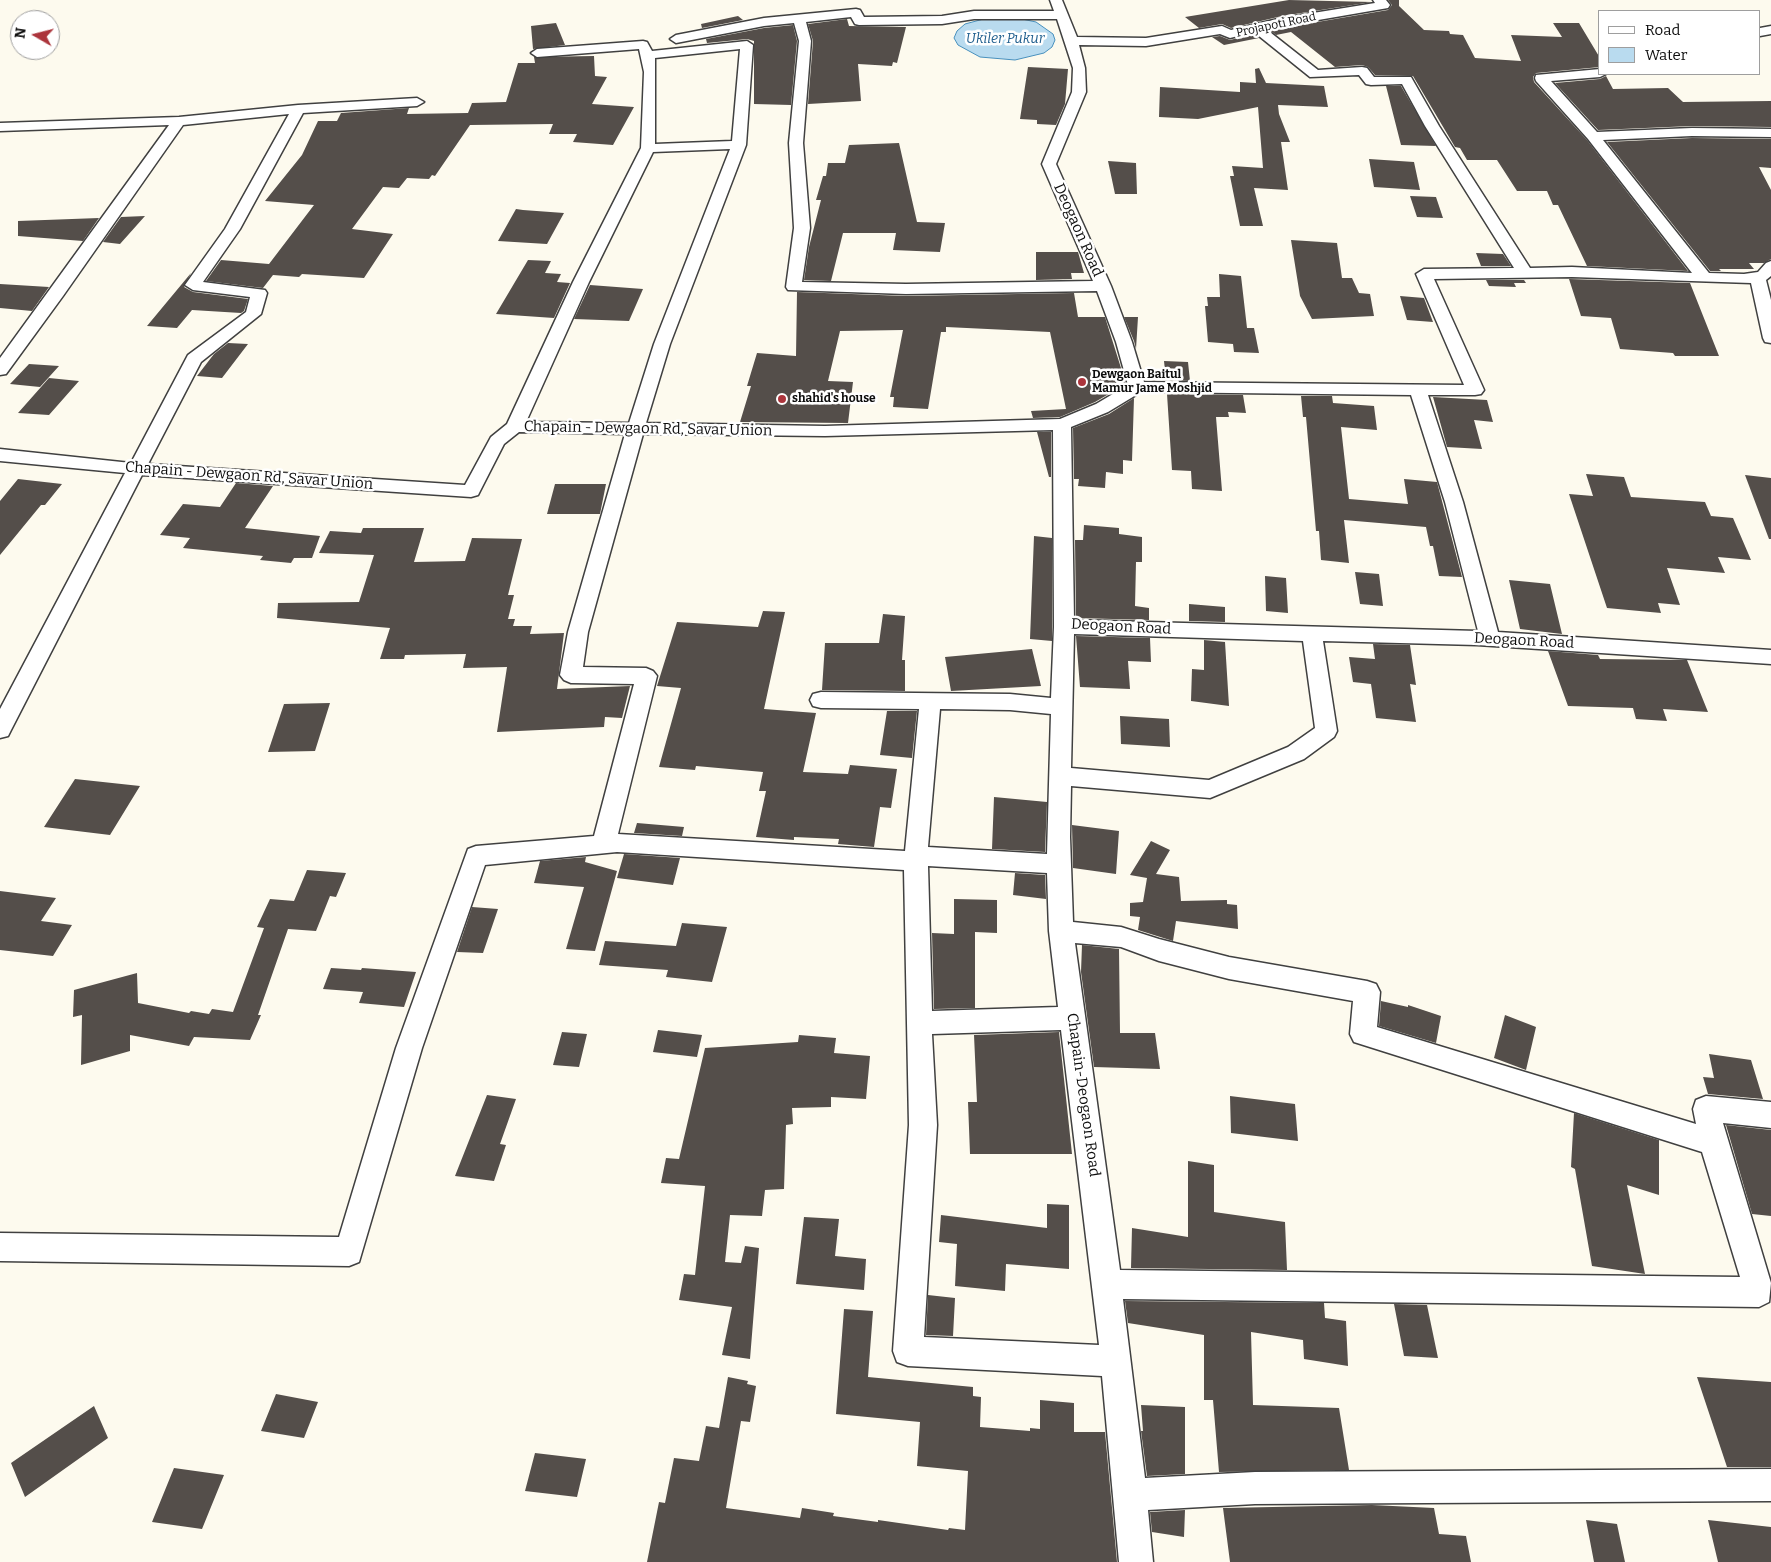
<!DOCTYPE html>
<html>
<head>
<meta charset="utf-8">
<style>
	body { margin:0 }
	#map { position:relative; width:1771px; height:1562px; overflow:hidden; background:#fdfaee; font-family:Bitter,serif }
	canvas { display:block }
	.legend { position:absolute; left:1598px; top:10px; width:162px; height:65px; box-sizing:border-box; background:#fff; border:1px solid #9e9e9e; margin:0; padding:6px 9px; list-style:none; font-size:15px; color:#0d0d0d }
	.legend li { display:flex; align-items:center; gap:10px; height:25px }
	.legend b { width:25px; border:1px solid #9e9e9e }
	.north { position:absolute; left:10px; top:10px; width:50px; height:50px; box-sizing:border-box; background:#fff; border:1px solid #9e9e9e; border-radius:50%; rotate:278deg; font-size:14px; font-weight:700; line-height:20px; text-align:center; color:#0d0d0d }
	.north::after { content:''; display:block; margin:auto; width:18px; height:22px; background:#ac353c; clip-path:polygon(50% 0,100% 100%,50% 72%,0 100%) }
</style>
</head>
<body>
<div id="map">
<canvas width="1771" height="1562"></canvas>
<ul class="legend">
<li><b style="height:6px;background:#fff"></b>Road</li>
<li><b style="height:14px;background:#b9dbef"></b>Water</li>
</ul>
<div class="north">N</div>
</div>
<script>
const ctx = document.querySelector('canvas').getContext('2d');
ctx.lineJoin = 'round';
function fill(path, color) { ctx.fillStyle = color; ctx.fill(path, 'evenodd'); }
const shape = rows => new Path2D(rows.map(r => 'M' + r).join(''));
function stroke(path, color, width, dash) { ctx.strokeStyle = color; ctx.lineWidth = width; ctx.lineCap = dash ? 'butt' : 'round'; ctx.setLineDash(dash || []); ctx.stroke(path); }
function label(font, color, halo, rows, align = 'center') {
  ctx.font = font + ' Bitter,serif'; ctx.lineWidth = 5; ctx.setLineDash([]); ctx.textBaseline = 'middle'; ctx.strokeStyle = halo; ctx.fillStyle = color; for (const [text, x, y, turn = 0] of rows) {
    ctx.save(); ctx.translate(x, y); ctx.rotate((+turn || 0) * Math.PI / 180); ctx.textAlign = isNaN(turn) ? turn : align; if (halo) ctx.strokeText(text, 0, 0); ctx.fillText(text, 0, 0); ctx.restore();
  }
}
const water = shape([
	[991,17,1022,19,1036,22,1053,34,1055,40,1052,47,1044,53,1015,60,980,57,958,45,954,38,957,31,965,24,991,17]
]);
fill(water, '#b9dbef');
stroke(water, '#4890bd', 1);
fill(shape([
	[1289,0,1372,2,1282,16,1231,28,1222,24,1199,28,1185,17],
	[1388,0,1399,0,1399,6,1424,30,1449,31,1450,34,1463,35,1475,58,1521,61,1511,35,1562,37,1553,23,1579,23,1600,58,1600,67,1536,73,1533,77,1534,82,1587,140,1688,271,1587,266,1558,205,1553,205,1547,191,1517,191,1497,160,1467,160,1460,148,1455,147,1413,76,1375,75,1368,67,1362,65,1335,67,1291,32,1276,35,1270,30,1388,10,1392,5],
	[738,16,743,20,702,28,701,24],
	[847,19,849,26,906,27,897,63,893,62,892,66,858,64,861,101,808,104,813,41,808,24],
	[556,23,565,45,533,49,531,26],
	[793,25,797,41,791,105,754,104,754,41,747,39,707,43,706,39,764,28],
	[1254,34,1259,38,1224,45,1212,37,1220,36,1230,40],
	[594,56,595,76,607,77,592,104,634,107,613,145,573,142,577,134,549,134,553,124,470,125,435,176,432,175,429,179,407,178,399,188,383,187,352,229,393,234,364,278,302,274,299,277,273,275,263,288,206,281,221,260,269,264,314,205,265,201,302,155,318,121,337,121,341,113,409,108,407,114,468,113,472,103,506,102,518,63,535,63,534,57],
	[1028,67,1068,69,1065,104,1056,125,1037,124,1037,120,1020,119],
	[1259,68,1266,83,1324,86,1328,107,1278,105,1279,114,1290,142,1281,142,1288,190,1254,188,1263,226,1240,226,1230,176,1234,176,1232,166,1263,168,1258,107,1198,119,1159,117,1160,87,1240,92,1240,82,1256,83,1255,69],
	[1606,76,1613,89,1668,88,1683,102,1771,101,1771,127,1692,126,1598,130,1555,83,1600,79],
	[1386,86,1401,86,1436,146,1401,145],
	[1692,138,1771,139,1771,168,1759,167,1771,190,1771,259,1764,263,1749,263,1754,269,1719,269,1721,271,1710,271,1607,142],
	[899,143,917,222,945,223,940,252,893,250,896,233,843,233,831,281,804,280,809,247,821,200,816,200,823,176,826,176,828,163,845,163,849,145],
	[1369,159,1414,162,1420,190,1374,187],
	[1108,161,1136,163,1137,194,1115,194],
	[1410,196,1436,197,1443,218,1417,217],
	[516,209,523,210,564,213,547,244,498,241],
	[145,216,120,244,103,242,121,217],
	[99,218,83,241,18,236,18,221],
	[1291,240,1337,243,1342,278,1352,278,1359,293,1370,294,1374,316,1312,319,1300,296],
	[1036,252,1078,252,1084,273,1071,273,1072,279,1036,280],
	[1476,253,1503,254,1511,266,1481,266],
	[528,260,551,261,545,273,561,274,557,282,570,283,554,318,496,314],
	[191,273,184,287,193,292,248,299,244,311,241,313,192,310,177,328,147,326],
	[1219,274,1241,276,1247,328,1254,328,1259,353,1234,352,1233,344,1208,342,1205,306,1208,306,1207,297,1220,297],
	[1569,279,1690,283,1719,356,1675,356,1673,353,1620,349,1611,318,1581,316],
	[1486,280,1524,280,1526,283,1514,283,1516,287,1489,286],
	[0,284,49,287,32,311,0,308],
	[590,285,643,289,629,321,574,319],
	[797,292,906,296,1074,293,1078,317,1105,317,1126,384,1095,402,1060,417,1033,418,1031,411,1066,409,1050,332,946,327,946,332,941,332,928,409,893,407,894,397,890,397,903,330,840,331,828,381,853,382,848,423,740,422,751,386,747,386,757,353,796,356],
	[1400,296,1424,298,1433,322,1407,320],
	[1124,317,1138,317,1136,349,1134,341],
	[228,343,248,344,222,378,197,376,214,354],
	[1164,361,1188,362,1190,381,1166,380],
	[29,364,59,366,40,387,10,384],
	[49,378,79,381,49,415,18,413],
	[1167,394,1243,395,1246,413,1228,412,1229,417,1216,417,1222,491,1192,489,1191,471,1172,470],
	[1301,396,1332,396,1333,403,1374,406,1377,430,1341,427,1349,499,1408,504,1404,479,1437,482,1462,577,1439,576,1433,546,1430,546,1426,527,1344,520,1349,563,1321,560,1319,531,1316,531,1306,417,1303,417],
	[1433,397,1487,400,1493,422,1474,420,1482,449,1447,447],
	[1134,398,1132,461,1123,460,1123,474,1106,472,1105,488,1078,486,1079,479,1074,479,1073,428,1109,414],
	[1037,432,1051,432,1051,477,1049,477],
	[1586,474,1624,477,1631,497,1705,502,1711,516,1733,518,1751,560,1718,557,1725,573,1667,568,1680,605,1658,603,1661,613,1607,608,1569,494,1593,496],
	[1745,475,1771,478,1771,539,1769,539],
	[18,479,62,484,45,505,41,505,0,555,0,501],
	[236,483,273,486,245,528,320,536,312,558,294,558,291,563,260,560,263,556,183,548,190,538,160,535,183,504,220,507],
	[555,484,606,484,600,514,547,514],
	[1084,525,1119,528,1119,534,1142,537,1142,562,1136,562,1135,606,1149,608,1149,620,1076,618,1075,540,1083,540],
	[363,528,424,528,414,562,465,561,472,538,522,539,508,595,514,595,508,619,515,619,513,626,532,626,530,634,564,633,557,689,630,686,622,718,605,717,604,727,497,732,507,667,463,668,466,654,405,655,404,659,380,659,390,628,277,618,278,603,359,602,374,555,319,553,330,531,361,533],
	[1034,536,1052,538,1052,641,1030,639],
	[1355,572,1379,574,1383,606,1360,604],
	[1265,576,1286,578,1288,613,1266,611],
	[1509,580,1550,584,1562,634,1520,629],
	[1189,604,1225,607,1225,622,1189,621],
	[763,611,785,612,764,709,816,713,803,772,848,774,850,765,897,769,891,808,880,807,874,847,838,844,839,839,794,837,794,840,756,837,766,791,759,791,763,772,696,766,695,770,659,767,681,688,657,686,677,622,758,627],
	[883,614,905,616,902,660,905,660,905,691,822,690,825,643,879,643],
	[1076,636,1150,638,1151,662,1128,661,1130,689,1080,687],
	[1204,640,1225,642,1229,706,1191,701,1192,669,1204,670],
	[1373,644,1410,645,1416,685,1410,684,1416,722,1376,718,1371,684,1353,682,1349,657,1375,659],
	[1032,649,1041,686,951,691,945,657],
	[1548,651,1598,655,1600,659,1687,660,1708,712,1663,709,1667,721,1636,719,1633,708,1568,706],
	[330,703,315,751,268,752,284,704],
	[887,711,917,711,912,758,880,755],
	[1120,716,1169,719,1170,747,1121,744],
	[75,779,140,786,110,835,44,827],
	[994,797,1047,802,1045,852,992,849],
	[637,823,684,827,682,836,634,833],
	[1072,825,1119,831,1116,874,1073,868],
	[1151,841,1170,850,1156,874,1179,877,1181,901,1227,900,1227,904,1237,905,1238,929,1176,921,1173,941,1138,930,1140,917,1130,916,1130,903,1143,902,1147,878,1130,875],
	[624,854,680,858,673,885,617,878],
	[586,857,585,862,617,871,595,951,566,949,584,887,534,883,540,861],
	[307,870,346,873,336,897,330,896,316,931,288,929,258,1015,261,1015,250,1040,194,1037,189,1046,130,1035,130,1051,81,1065,82,1015,73,1017,74,990,137,973,138,1003,189,1013,191,1011,209,1014,212,1009,233,1012,264,928,257,927,270,899,294,901],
	[1015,873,1045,875,1046,899,1013,895],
	[0,891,56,898,41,921,72,925,53,956,0,950],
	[954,899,997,900,997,933,975,932,975,1008,934,1009,932,933,954,934],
	[472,907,498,909,483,953,457,952],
	[682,923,727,927,712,982,666,977,668,970,599,965,605,941,676,946],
	[1082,945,1119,949,1120,1033,1155,1033,1160,1069,1094,1067,1081,972],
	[331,968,361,970,362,968,416,972,404,1007,359,1003,363,992,323,989],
	[1381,1001,1408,1007,1408,1005,1441,1016,1436,1043,1379,1026],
	[1505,1015,1536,1027,1526,1070,1494,1058],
	[658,1030,702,1035,697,1057,653,1052],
	[562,1032,587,1034,579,1067,553,1065],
	[1059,1032,1072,1154,970,1154,968,1102,977,1102,974,1035],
	[799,1035,836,1038,834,1053,870,1056,866,1099,831,1097,831,1107,792,1108,793,1124,786,1125,784,1189,765,1190,762,1216,730,1215,725,1262,741,1263,745,1246,759,1248,750,1359,722,1355,732,1307,679,1300,684,1274,695,1275,705,1186,661,1183,666,1158,679,1159,705,1048,798,1042],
	[1709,1054,1751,1060,1763,1099,1708,1094,1703,1077,1714,1078],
	[487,1095,516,1099,500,1144,506,1145,494,1181,455,1176],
	[1230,1096,1295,1104,1298,1141,1231,1133],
	[1574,1113,1659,1140,1659,1195,1627,1185,1645,1274,1592,1266,1575,1169,1571,1167],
	[1726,1125,1771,1130,1771,1216,1752,1214],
	[1188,1161,1214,1165,1214,1212,1285,1222,1287,1270,1131,1268,1132,1228,1188,1237],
	[1047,1204,1069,1205,1069,1269,1006,1264,1005,1291,955,1286,957,1244,939,1242,941,1215,1047,1228],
	[804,1217,839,1219,835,1256,866,1259,864,1290,796,1284],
	[928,1295,955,1298,953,1336,926,1335],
	[1125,1301,1324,1303,1325,1318,1346,1321,1348,1366,1304,1359,1303,1340,1251,1332,1253,1405,1339,1408,1349,1470,1219,1472,1213,1400,1204,1400,1204,1335,1128,1323],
	[1394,1304,1427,1305,1438,1358,1404,1356],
	[844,1309,873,1311,868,1377,973,1387,973,1396,981,1397,980,1427,1030,1431,1030,1428,1040,1429,1040,1400,1074,1403,1074,1432,1105,1432,1117,1562,647,1562,659,1502,665,1503,674,1458,699,1461,706,1426,719,1428,728,1377,748,1381,747,1384,756,1386,750,1422,741,1421,726,1508,800,1518,802,1508,834,1513,833,1516,878,1522,878,1520,948,1530,949,1528,965,1530,968,1471,917,1466,920,1422,836,1414],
	[1697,1377,1771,1382,1771,1467,1727,1467],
	[276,1394,318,1402,304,1438,261,1431],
	[1141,1405,1185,1407,1185,1474,1147,1476,1141,1431,1143,1431],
	[94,1406,108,1438,25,1497,11,1463],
	[535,1453,586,1459,577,1497,525,1491],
	[174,1468,224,1475,202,1529,152,1522],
	[1372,1505,1434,1508,1439,1534,1466,1536,1471,1562,1230,1562,1223,1508],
	[1185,1510,1184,1537,1152,1532,1150,1512],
	[1586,1520,1617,1524,1625,1562,1594,1562],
	[1708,1520,1771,1527,1771,1562,1718,1562]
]), '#544e4a');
const street = shape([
	[1050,0,1062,0,1077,37,1146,38,1222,26,1231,30,1282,18,1375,3,1373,0,1386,0,1390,5,1388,8,1266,29,1318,70,1362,67,1367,68,1374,77,1411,77,1439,126,1530,268,1572,267,1692,273,1588,139,1536,81,1535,78,1536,75,1600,69,1600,74,1606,74,1600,77,1551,81,1597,132,1692,128,1771,129,1771,137,1692,136,1603,140,1709,273,1744,274,1758,272,1766,263,1771,261,1771,276,1766,280,1771,300,1771,343,1765,342,1763,338,1751,283,1572,277,1434,279,1484,390,1481,394,1475,395,1428,395,1463,502,1498,632,1771,650,1771,664,1477,645,1323,641,1337,731,1334,737,1304,759,1210,798,1071,786,1070,837,1073,922,1121,927,1159,939,1229,957,1367,981,1376,984,1380,992,1377,1027,1696,1124,1693,1109,1696,1100,1706,1096,1771,1102,1771,1128,1723,1123,1771,1283,1769,1302,1759,1307,1123,1299,1145,1478,1255,1472,1771,1469,1771,1501,1255,1504,1148,1510,1153,1562,1119,1562,1102,1376,908,1366,897,1362,893,1351,909,1125,904,870,617,852,485,865,422,1048,359,1262,349,1266,0,1261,0,1233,339,1237,396,1048,468,849,476,846,594,836,634,684,571,683,564,680,560,675,568,632,625,434,519,432,504,444,480,491,478,495,471,497,142,475,11,730,8,736,0,738,0,709,125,473,0,461,0,449,131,463,188,355,246,312,250,297,193,290,185,285,225,229,289,114,183,125,63,296,6,374,0,375,0,358,169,125,0,131,0,123,179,117,298,105,417,98,424,102,417,106,303,113,240,229,203,282,265,290,267,293,261,314,201,362,148,464,465,485,491,437,507,424,573,282,641,148,644,72,639,49,537,57,531,53,537,49,643,41,647,42,652,51,747,41,753,45,746,145,670,344,646,423,825,426,1060,419,1096,404,1128,385,1116,342,1097,291,906,294,788,290,786,287,794,228,789,143,799,41,794,23,764,26,676,43,670,39,676,35,764,18,856,9,860,10,864,17,942,16,974,11,1054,11,1050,0],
	[851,17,855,24,859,25,942,24,974,19,1057,19,1073,68,1072,92,1042,164,1093,281,906,284,802,282,810,228,803,143,811,41,806,22,851,17],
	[1254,32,1310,77,1359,75,1366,84,1371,85,1402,84,1425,126,1514,268,1424,269,1416,274,1464,385,1144,382,1132,342,1111,286,1056,164,1086,92,1085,68,1079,45,1146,46,1220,34,1230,38,1254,32],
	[740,49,732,141,655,144,655,58,740,49],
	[730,149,654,344,629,423,526,422,589,282,653,152,730,149],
	[1141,392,1411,395,1445,502,1478,631,1074,620,1071,427,1108,412,1141,392],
	[1053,430,1054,627,1051,698,1010,694,821,692,813,694,810,700,813,706,821,708,919,709,905,851,618,834,657,676,653,671,646,668,583,667,588,632,643,434,825,436,1053,430],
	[1074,634,1303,641,1315,728,1288,747,1209,780,1071,768,1074,634],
	[940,709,1010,710,1051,714,1047,854,928,847,940,709],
	[928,866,1047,873,1049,931,1058,1007,932,1011,928,866],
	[1075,943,1121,947,1159,961,1229,979,1353,1001,1350,1034,1354,1042,1702,1152,1740,1277,1120,1270,1075,943],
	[1061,1030,1099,1345,924,1337,937,1125,932,1034,1061,1030],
	[1771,26,1771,34,1760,36,1760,28,1771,26]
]);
stroke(street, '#404040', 3);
fill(street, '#fff');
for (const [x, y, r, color] of [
	[1082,382,5,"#ac353c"],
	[782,399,5,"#ac353c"]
]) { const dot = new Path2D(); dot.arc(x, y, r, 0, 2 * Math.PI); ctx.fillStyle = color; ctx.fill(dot); stroke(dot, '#fff', 2); }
label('12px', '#0d0d0d', '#fff', [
	["Projapoti Road",1276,25,-12]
]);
label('bold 12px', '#0d0d0d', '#fff', [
	["Dewgaon Baitul",1092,375],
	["Mamur Jame Moshjid",1092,389],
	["shahid's house",792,399]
], 'left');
label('italic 14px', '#256290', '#fff', [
	["Ukiler Pukur",1005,39]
]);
label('15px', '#0d0d0d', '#fff', [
	["Deogaon Road",1078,230,66],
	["Chapain - Dewgaon Rd, Savar Union",648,429,1],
	["Chapain - Dewgaon Rd, Savar Union",249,476,4],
	["Deogaon Road",1121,627,3],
	["Deogaon Road",1524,641,3],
	["Chapain-Deogaon Road",1083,1095,82]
]);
</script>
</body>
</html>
